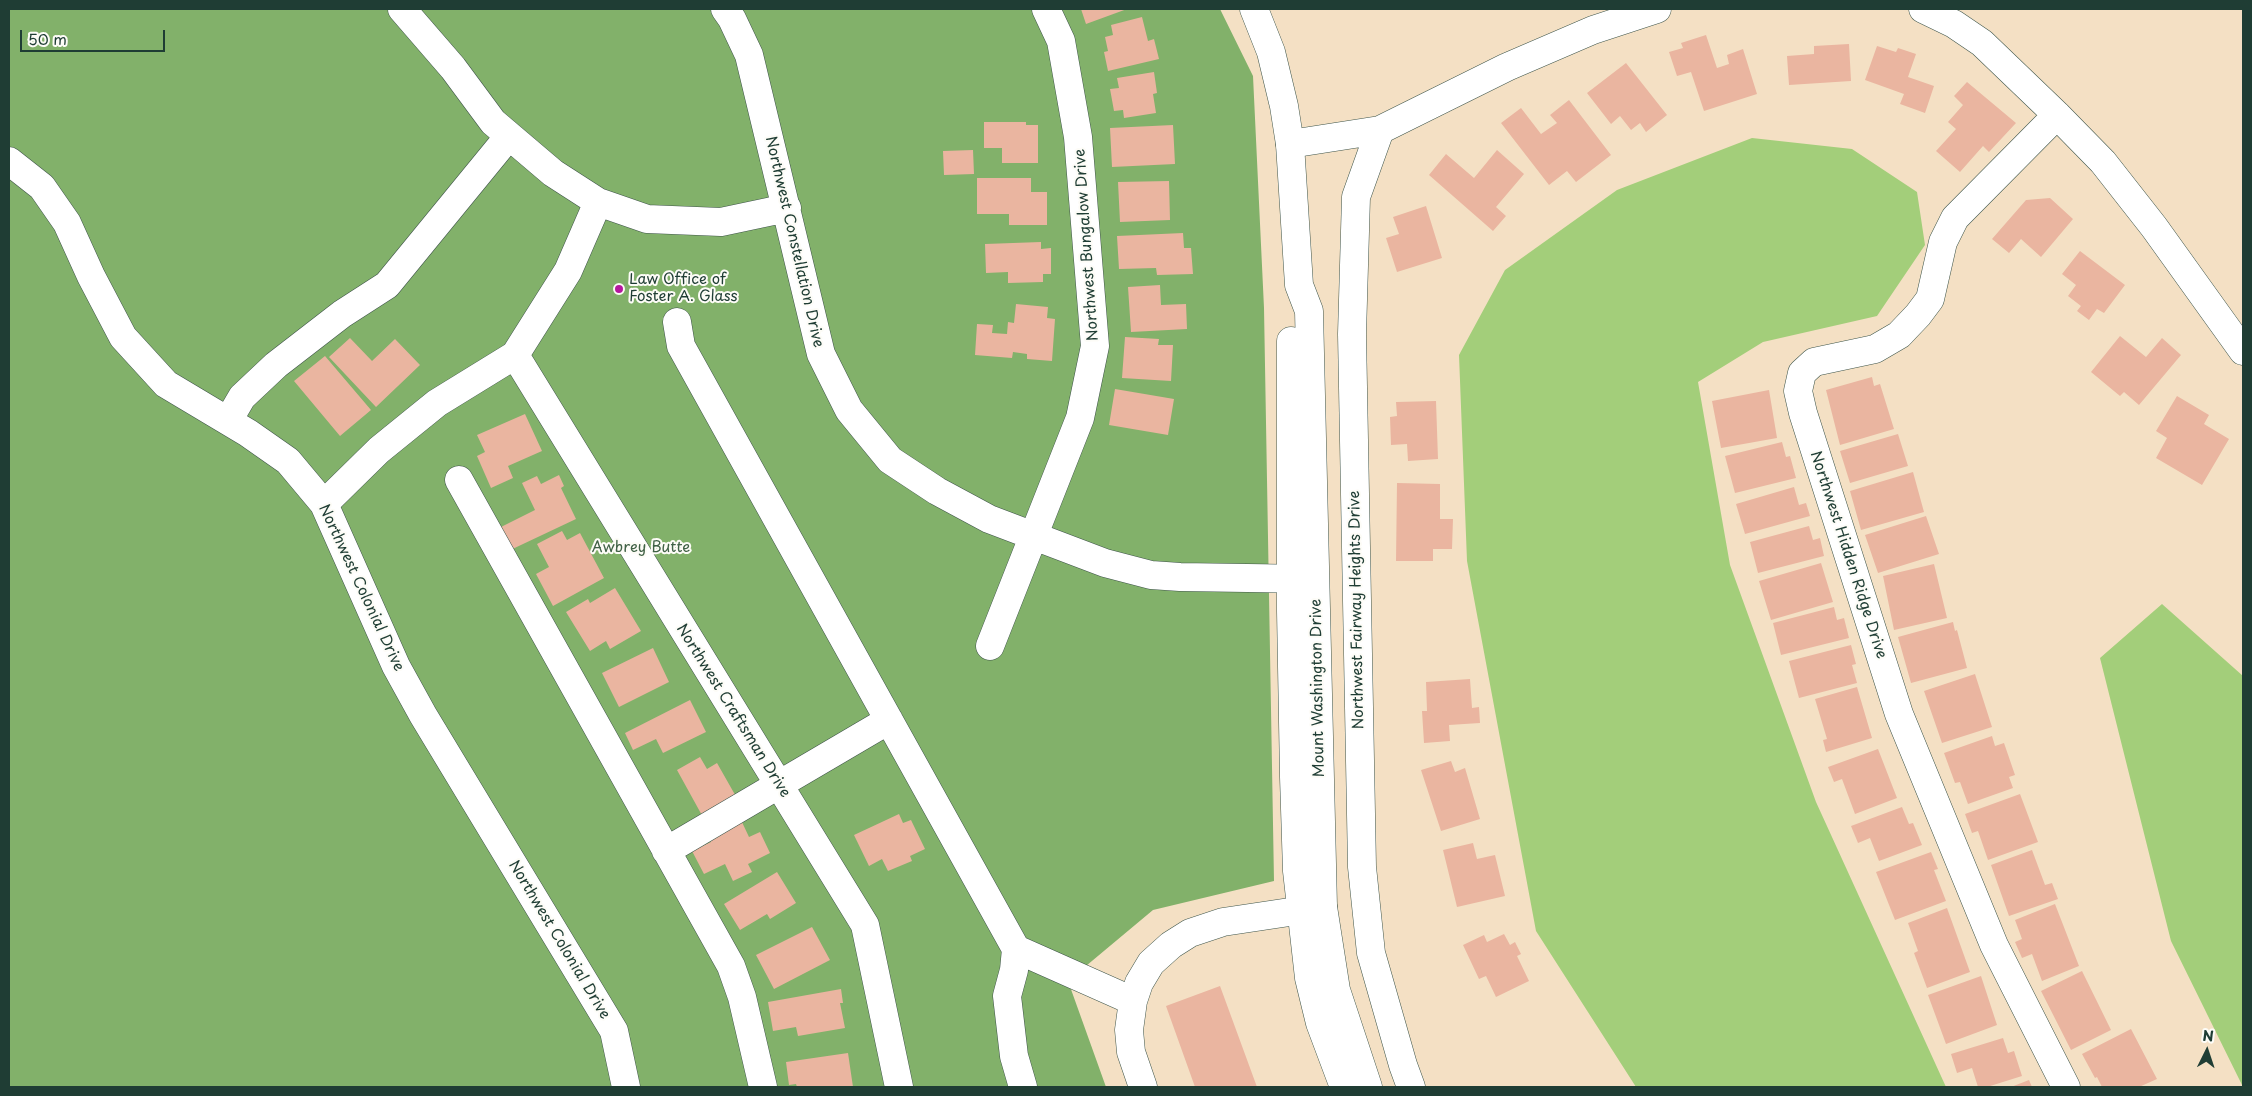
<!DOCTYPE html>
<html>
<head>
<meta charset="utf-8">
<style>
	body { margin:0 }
	#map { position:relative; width:2252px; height:1096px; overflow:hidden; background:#f4e0c4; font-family:"Playpen Sans",sans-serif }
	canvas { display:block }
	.frame { position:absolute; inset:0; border:10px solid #1f3d34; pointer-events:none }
	.north { position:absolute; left:2182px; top:1026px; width:50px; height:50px; -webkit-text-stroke:4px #fdfcf7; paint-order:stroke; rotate:4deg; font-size:14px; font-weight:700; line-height:20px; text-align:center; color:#1f3d34 }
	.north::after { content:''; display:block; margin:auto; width:18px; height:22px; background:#1f3d34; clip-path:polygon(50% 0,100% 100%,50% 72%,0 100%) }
	.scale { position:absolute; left:20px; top:30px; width:145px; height:22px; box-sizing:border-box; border:2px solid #1f3d34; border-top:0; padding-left:6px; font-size:15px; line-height:18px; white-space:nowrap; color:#1f3d34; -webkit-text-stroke:4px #fdfcf7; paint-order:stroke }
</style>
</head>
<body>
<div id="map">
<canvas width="2252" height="1096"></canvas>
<div class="frame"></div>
<div class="north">N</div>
<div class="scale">50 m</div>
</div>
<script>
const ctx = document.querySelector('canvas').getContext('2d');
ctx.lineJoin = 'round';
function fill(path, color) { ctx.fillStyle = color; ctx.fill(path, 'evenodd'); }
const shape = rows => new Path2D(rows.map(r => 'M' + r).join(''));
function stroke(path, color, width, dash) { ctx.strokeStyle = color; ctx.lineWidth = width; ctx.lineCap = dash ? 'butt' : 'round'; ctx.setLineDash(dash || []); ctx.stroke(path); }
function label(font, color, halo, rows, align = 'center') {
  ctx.font = font + ' "Playpen Sans",sans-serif'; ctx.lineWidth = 4; ctx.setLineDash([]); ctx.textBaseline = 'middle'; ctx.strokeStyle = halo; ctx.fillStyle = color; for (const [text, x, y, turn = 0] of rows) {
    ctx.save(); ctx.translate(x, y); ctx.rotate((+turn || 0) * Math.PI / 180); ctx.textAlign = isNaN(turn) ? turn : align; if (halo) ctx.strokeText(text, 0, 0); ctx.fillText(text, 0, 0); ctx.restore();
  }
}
fill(shape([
	[1752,138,1852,149,1917,192,1925,245,1877,316,1763,342,1698,382,1730,565,1816,802,1946,1087,1636,1087,1536,931,1467,561,1459,355,1505,270,1617,190],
	[2162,604,2243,676,2243,1087,2171,941,2100,658]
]), '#a3ce7a');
fill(shape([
	[9,9,1220,9,1253,76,1264,308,1274,881,1153,910,1068,981,1106,1087,9,1087]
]), '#82b16a');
fill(shape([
	[1081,9,1127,9,1086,24],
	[1142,17,1148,41,1154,39,1159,59,1108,71,1104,52,1108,51,1105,37,1113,35,1111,25],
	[1706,35,1717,68,1729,64,1727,55,1743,49,1757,94,1704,111,1691,72,1677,76,1669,52,1683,48,1681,43],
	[1849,44,1851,81,1789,85,1787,56,1814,54,1814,46],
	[1877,46,1896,52,1898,48,1916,54,1908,77,1934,86,1925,113,1900,104,1904,94,1865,80],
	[1626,63,1667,115,1646,132,1640,123,1631,130,1620,116,1611,124,1587,93],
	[1154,72,1157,93,1153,94,1156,113,1124,118,1123,110,1114,111,1110,89,1119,88,1117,78],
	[1967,82,2016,123,1989,152,1983,146,1960,172,1936,151,1956,129,1948,122,1963,105,1954,96],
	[1569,100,1611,155,1576,182,1567,171,1549,185,1501,123,1521,108,1541,134,1557,123,1550,115],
	[984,122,1026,122,1026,125,1038,125,1038,163,1002,163,1002,148,984,148],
	[1173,125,1175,164,1112,167,1110,128],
	[973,150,974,174,944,175,943,151],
	[1497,150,1524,174,1496,207,1506,216,1493,231,1429,175,1446,154,1474,178],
	[977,178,1031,178,1031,192,1047,192,1047,225,1009,225,1009,214,977,214],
	[1169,181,1170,220,1120,222,1118,182],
	[2050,198,2073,219,2041,257,2021,239,2009,253,1992,239,2026,200],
	[1426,206,1442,258,1397,272,1386,238,1399,234,1393,217],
	[1183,233,1184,248,1191,248,1193,274,1157,275,1156,268,1119,269,1117,236],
	[1041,242,1041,249,1051,248,1051,274,1043,274,1043,282,1008,283,1008,272,986,273,985,244],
	[2080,251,2125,285,2104,313,2097,309,2089,320,2077,311,2081,306,2068,296,2076,285,2062,274],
	[1160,285,1161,305,1186,304,1187,329,1131,332,1128,287],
	[1016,304,1048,307,1047,318,1055,319,1052,361,1027,359,1027,354,1013,352,1012,358,975,355,977,324,993,325,992,333,1007,334,1008,322,1014,323],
	[2120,336,2146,357,2162,338,2181,355,2139,405,2124,392,2120,396,2091,372],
	[1125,337,1159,339,1158,345,1173,345,1171,381,1122,378],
	[350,338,372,361,395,339,420,365,376,407,329,357],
	[325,356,371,410,340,436,294,381],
	[1872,377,1874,386,1880,384,1894,429,1840,445,1826,390],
	[1115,389,1174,399,1168,435,1109,425],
	[1769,390,1777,438,1721,448,1712,401],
	[2177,396,2209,415,2204,424,2229,439,2202,485,2156,458,2167,438,2156,431],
	[1436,401,1438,459,1408,461,1407,444,1391,445,1390,417,1397,416,1396,402],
	[525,414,542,451,508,466,513,478,491,488,477,456,485,452,477,435],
	[1898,434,1908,466,1850,483,1840,451],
	[1782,442,1786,457,1790,456,1796,478,1735,493,1725,456],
	[1913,472,1924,512,1861,530,1850,491],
	[559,475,564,486,561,488,576,519,504,553,493,531,535,510,522,483,537,476,541,484],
	[1397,483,1440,484,1440,519,1453,519,1452,549,1433,549,1433,561,1396,561],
	[1794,487,1799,505,1806,503,1810,516,1745,534,1736,504],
	[1926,516,1939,554,1878,573,1865,535],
	[1809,526,1813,540,1820,538,1824,556,1758,573,1750,542],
	[562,531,567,540,580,533,604,578,553,606,536,574,549,567,537,544],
	[1821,563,1833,602,1771,620,1759,581],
	[1934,564,1947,618,1894,630,1883,576],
	[615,588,641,631,610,649,606,641,590,651,566,612,588,599,590,603],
	[1834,607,1837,620,1844,618,1849,638,1781,655,1773,623],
	[1953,622,1955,631,1957,630,1967,668,1911,683,1898,637],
	[1851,645,1856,664,1852,665,1857,683,1799,698,1789,661],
	[653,648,669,682,619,707,602,673],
	[1975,674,1992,727,1942,743,1924,691],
	[1470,679,1472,708,1479,707,1480,723,1449,725,1450,741,1424,743,1422,711,1427,711,1426,682],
	[1857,687,1872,738,1826,752,1823,740,1827,739,1815,699],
	[690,700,706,732,663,753,656,739,633,750,625,733],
	[1992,736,1995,746,2004,743,2015,775,2009,777,2013,788,1968,804,1960,782,1955,783,1944,753],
	[1878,749,1897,798,1855,814,1842,779,1834,782,1828,767],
	[700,757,707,769,717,763,738,800,704,819,677,770],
	[1451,761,1455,772,1465,768,1480,819,1441,831,1421,770],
	[2020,794,2038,842,1988,860,1978,831,1972,833,1965,814],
	[1902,807,1909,824,1913,823,1922,845,1879,861,1870,838,1858,843,1851,826],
	[899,814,903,823,911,820,925,849,910,856,912,861,888,871,882,859,869,866,854,835],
	[741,820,749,837,760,832,770,853,748,864,752,872,733,881,725,864,704,874,692,851,711,842,708,836],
	[1473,843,1477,859,1495,855,1505,896,1457,907,1443,850],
	[2032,850,2045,885,2052,883,2058,899,2009,916,1991,865],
	[1931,852,1938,869,1934,870,1946,901,1895,920,1876,872],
	[777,872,796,903,770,919,767,914,740,930,724,904],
	[2055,904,2079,966,2042,981,2032,954,2022,958,2015,942,2022,939,2015,920],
	[1947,908,1970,972,1927,988,1914,953,1918,951,1908,923],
	[812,927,830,960,774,989,756,955],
	[1504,934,1510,945,1515,942,1521,954,1517,956,1529,981,1496,997,1486,976,1479,979,1463,945,1484,935,1487,942],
	[2082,971,2111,1030,2071,1050,2041,991],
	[1981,976,1997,1025,1946,1044,1928,995],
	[1220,986,1257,1087,1195,1087,1166,1006],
	[841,989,843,1003,840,1003,845,1028,798,1036,796,1027,773,1031,768,1002],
	[2131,1029,2157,1079,2139,1087,2102,1087,2097,1077,2095,1078,2082,1054],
	[2003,1038,2008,1053,2014,1051,2022,1076,1987,1087,1978,1087,1972,1068,1957,1073,1951,1054],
	[848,1053,853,1087,797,1087,796,1084,789,1085,786,1062],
	[2029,1080,2032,1087,2011,1087]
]), '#eab5a0');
const minor = shape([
	[402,9,453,68,493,122,553,173,598,202,647,219,721,222,787,208],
	[725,9,732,19,749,55,821,354,849,410,890,460,937,491,989,519,1105,563,1151,575,1180,577,1314,579],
	[1923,9,1954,24,1982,43,2057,115,2103,162,2154,227,2243,351],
	[2057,115,1955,218,1943,242,1930,299,1918,315,1899,335,1875,349,1814,362,1802,373,1798,391,1803,413,1899,714,1994,945,2066,1087],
	[1380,130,1507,67,1593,30,1657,9],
	[1290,144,1380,130,1356,197,1352,334,1362,867,1371,953,1403,1065,1411,1087],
	[9,161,42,187,67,223,91,276,123,337,166,384,248,433,288,461,324,504,396,666,423,715,614,1031,626,1087],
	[677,322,681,346,1016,949,1014,970,1007,996,1014,1056,1023,1087],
	[515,355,865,925,899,1087],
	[228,421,242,397,276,365,342,314,387,285,509,136],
	[459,480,731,966,742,997,763,1087],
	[324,504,379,450,437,403,515,355,568,271,598,202],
	[990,646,1080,418,1095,346,1078,137,1061,41,1046,9],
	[666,851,889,720],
	[1016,949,1133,1001],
	[1143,1087,1131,1052,1129,1030,1133,1001,1139,983,1151,963,1171,945,1190,933,1223,922,1323,907]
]);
const major = shape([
	[1254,9,1271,52,1284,106,1290,144,1299,285,1309,311,1323,907,1336,990,1368,1087],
	[1291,341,1291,611,1294,777,1297,871,1309,978,1320,1023,1344,1087]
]);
stroke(minor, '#3f554a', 29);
stroke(major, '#3f554a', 29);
stroke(minor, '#fff', 28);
stroke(major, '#fff', 28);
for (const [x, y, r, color] of [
	[619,289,5,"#b5179e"]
]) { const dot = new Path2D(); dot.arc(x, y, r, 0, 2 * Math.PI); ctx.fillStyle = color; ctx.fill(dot); stroke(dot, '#fdfcf7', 2); }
label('15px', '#1f3d34', '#fdfcf7', [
	["Northwest Constellation Drive",794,242,77],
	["Northwest Bungalow Drive",1087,245,-94],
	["Northwest Hidden Ridge Drive",1848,555,72],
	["Northwest Colonial Drive",361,588,65],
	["Northwest Fairway Heights Drive",1357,610,-91],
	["Mount Washington Drive",1318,688,-91],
	["Northwest Craftsman Drive",733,711,58],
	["Northwest Colonial Drive",559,940,59]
]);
label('15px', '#1f3d34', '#fdfcf7', [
	["Law Office of",629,280],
	["Foster A. Glass",629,297]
], 'left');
label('15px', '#406146', '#fdfcf7', [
	["Awbrey Butte",641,548]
]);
</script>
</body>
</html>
